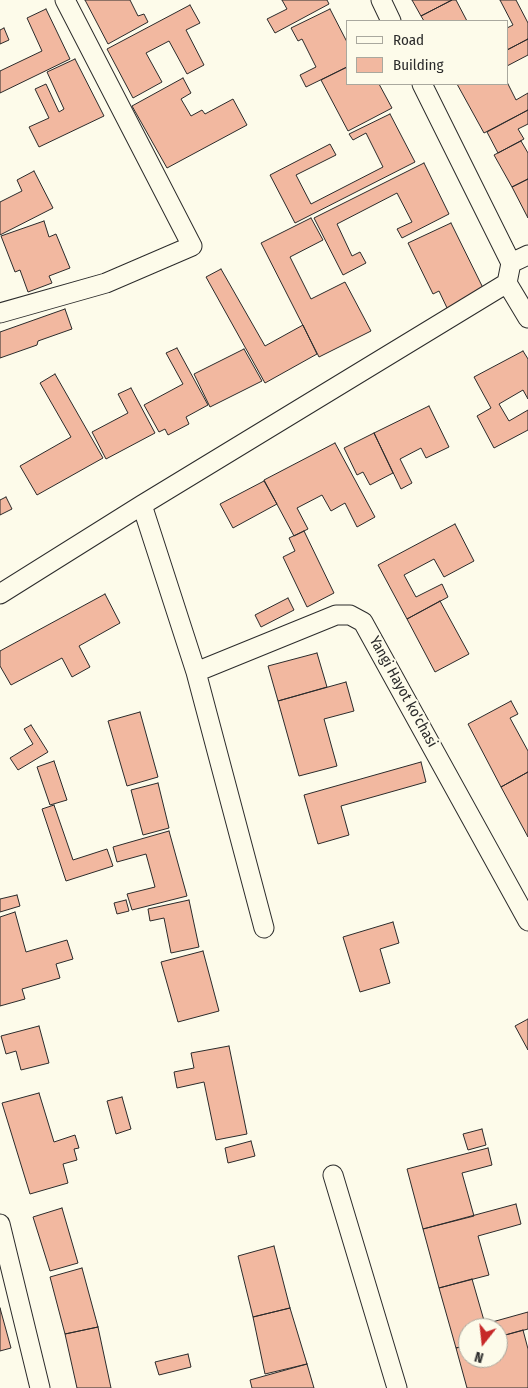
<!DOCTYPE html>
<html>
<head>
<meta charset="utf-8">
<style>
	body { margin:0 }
	#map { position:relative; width:528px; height:1388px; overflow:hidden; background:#fdfbea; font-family:"Fira Sans Condensed",sans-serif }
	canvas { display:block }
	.legend { position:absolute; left:346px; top:20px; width:162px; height:65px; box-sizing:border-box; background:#fdfbea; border:1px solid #a9a89e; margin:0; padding:6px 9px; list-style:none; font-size:15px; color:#2b2b2b }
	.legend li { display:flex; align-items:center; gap:10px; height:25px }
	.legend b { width:25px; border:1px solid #a9a89e }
	.north { position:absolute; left:458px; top:1318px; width:50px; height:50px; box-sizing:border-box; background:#fdfbea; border:1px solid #a9a89e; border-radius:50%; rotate:196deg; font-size:14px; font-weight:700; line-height:20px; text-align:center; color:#2b2b2b }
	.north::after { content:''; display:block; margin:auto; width:18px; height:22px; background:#c62828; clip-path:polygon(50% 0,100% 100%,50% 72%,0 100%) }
</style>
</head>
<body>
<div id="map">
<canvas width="528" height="1388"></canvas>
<ul class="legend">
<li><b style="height:6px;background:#fdfbea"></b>Road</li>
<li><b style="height:14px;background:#f2b8a0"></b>Building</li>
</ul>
<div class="north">N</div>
</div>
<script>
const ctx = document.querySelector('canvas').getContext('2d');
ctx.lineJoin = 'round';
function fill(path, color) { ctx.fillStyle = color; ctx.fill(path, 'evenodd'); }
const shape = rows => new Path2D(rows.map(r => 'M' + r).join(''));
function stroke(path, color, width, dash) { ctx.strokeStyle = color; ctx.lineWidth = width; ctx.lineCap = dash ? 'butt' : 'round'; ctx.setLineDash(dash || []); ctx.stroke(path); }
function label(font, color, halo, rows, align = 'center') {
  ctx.font = font + ' "Fira Sans Condensed",sans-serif'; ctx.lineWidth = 4; ctx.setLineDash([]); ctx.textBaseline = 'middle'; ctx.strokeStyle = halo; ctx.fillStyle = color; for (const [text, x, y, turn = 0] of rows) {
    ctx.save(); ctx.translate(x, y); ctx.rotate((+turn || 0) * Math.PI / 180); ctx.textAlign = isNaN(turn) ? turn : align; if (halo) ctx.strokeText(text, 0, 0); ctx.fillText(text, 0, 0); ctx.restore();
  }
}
const building = shape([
	[85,0,130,0,138,16,144,14,148,22,108,44,85,0],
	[282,0,327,0,329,4,275,33,267,19,287,9,282,0],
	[412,0,452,0,421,16,412,0],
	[452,0,456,0,467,21,424,21,421,16,452,0],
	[500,0,516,0,528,23,528,39,507,50,507,28,513,25,500,0],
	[190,5,200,23,186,30,204,65,187,74,169,41,146,53,162,82,133,98,107,49,190,5],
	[46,9,70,59,0,93,0,71,42,51,27,18,46,9],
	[330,9,347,42,347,67,306,87,300,75,316,67,302,39,298,41,291,28,330,9],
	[4,28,9,40,0,44,0,30,4,28],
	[528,39,528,55,507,66,507,50,528,39],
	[75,59,104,116,39,147,29,127,49,118,35,89,46,84,59,112,64,109,47,72,75,59],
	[347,67,347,84,379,84,392,108,348,131,321,80,347,67],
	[183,78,191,93,181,99,191,116,202,110,205,114,233,99,247,125,167,168,132,106,183,78],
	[507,82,516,100,528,93,528,110,484,133,457,84,507,84,507,82],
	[528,110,528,124,518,129,524,139,498,153,487,132,528,110],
	[390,114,415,162,295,223,270,175,330,144,336,155,296,175,311,204,383,167,366,133,353,140,349,134,390,114],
	[521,141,528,153,528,179,512,187,494,155,521,141],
	[424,163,449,214,402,238,397,229,412,222,397,193,337,224,352,256,360,252,366,263,343,275,314,218,424,163],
	[34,171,53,208,0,235,0,202,22,191,17,180,34,171],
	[528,179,528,218,512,187,528,179],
	[311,218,323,240,290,257,311,299,345,282,371,331,319,357,261,243,311,218],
	[44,221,49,237,56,234,70,268,49,276,52,283,28,292,20,270,15,272,1,236,44,221],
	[451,223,485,292,448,310,439,291,433,294,408,243,451,223],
	[221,269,265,346,303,325,317,354,265,383,206,277,221,269],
	[65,309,72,329,38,341,37,345,0,358,0,332,65,309],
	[177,348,208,405,186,417,189,424,168,435,165,429,159,432,144,405,183,384,166,353,177,348],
	[244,349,262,381,210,407,194,374,244,349],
	[523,351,528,359,528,399,523,390,499,404,509,421,528,410,528,430,494,448,477,416,491,408,474,377,523,351],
	[55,374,103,458,37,495,20,466,71,437,40,383,55,374],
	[131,388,155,433,106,459,92,432,128,413,118,394,131,388],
	[429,406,449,447,426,458,421,448,400,459,412,483,401,489,374,433,429,406],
	[374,433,393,473,370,485,363,472,357,475,344,448,374,433],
	[335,443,375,517,357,527,345,503,331,511,322,495,297,508,308,529,294,536,264,480,335,443],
	[264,481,277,504,233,528,220,504,264,481],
	[6,497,12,509,0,515,0,500,6,497],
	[455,524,474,561,444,577,434,559,404,575,416,597,442,584,448,597,407,619,378,565,455,524],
	[304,531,334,593,307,607,283,557,295,551,289,538,304,531],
	[105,594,120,623,79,646,90,667,72,677,62,658,11,685,0,666,0,651,105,594],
	[288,598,294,610,261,627,255,615,288,598],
	[440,601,469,654,435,672,407,619,440,601],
	[317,653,327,687,278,701,268,666,317,653],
	[346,682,354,711,324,719,337,766,299,776,278,701,346,682],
	[511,701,518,714,510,718,528,751,528,772,501,787,468,724,511,701],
	[140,712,158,777,127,786,108,721,140,712],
	[31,725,48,752,18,770,10,758,33,744,24,729,31,725],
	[54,761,67,800,50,805,37,767,54,761],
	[421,762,426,782,341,806,349,835,318,844,304,795,421,762],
	[528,772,528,837,501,787,528,772],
	[158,783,169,828,143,835,131,790,158,783],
	[54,805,73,860,107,849,113,866,66,881,42,809,54,805],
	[169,831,187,896,132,910,127,894,155,887,146,854,117,862,113,847,169,831],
	[17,895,20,906,0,912,0,899,17,895],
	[126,900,129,911,117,914,114,903,126,900],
	[189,900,199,947,171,953,164,918,150,921,148,909,189,900],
	[15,912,26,952,67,940,73,959,56,964,60,978,22,989,25,999,0,1006,0,917,15,912],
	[393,922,399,943,380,949,390,983,360,992,343,937,393,922],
	[203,951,219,1011,178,1022,161,962,203,951],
	[528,1019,528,1050,515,1026,528,1019],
	[39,1026,49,1063,21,1070,16,1051,6,1054,1,1036,39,1026],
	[229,1046,247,1134,216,1140,204,1082,177,1088,174,1072,194,1068,191,1053,229,1046],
	[39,1093,54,1142,75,1135,79,1148,74,1149,77,1160,63,1164,68,1183,30,1194,2,1103,39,1093],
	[122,1097,131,1129,116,1134,107,1101,122,1097],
	[482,1129,486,1145,468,1150,463,1134,482,1129],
	[251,1141,255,1156,228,1163,225,1148,251,1141],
	[488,1148,492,1165,462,1173,474,1216,423,1229,407,1169,488,1148],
	[516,1204,521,1224,478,1236,489,1275,439,1288,423,1229,516,1204],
	[62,1208,78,1263,50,1271,33,1217,62,1208],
	[274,1246,290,1308,253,1317,238,1256,274,1246],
	[82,1268,98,1327,65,1334,50,1277,82,1268],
	[472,1279,485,1324,528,1312,528,1329,498,1337,498,1328,468,1328,468,1345,456,1348,439,1288,472,1279],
	[0,1308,11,1348,0,1351,0,1308],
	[290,1308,307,1364,265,1374,253,1317,290,1308],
	[98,1327,111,1388,77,1388,65,1334,98,1327],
	[523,1330,528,1349,528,1388,467,1388,456,1348,468,1345,468,1358,498,1358,498,1337,523,1330],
	[188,1354,191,1367,159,1375,155,1362,188,1354],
	[307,1364,314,1388,252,1388,250,1380,307,1364]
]);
fill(building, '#f2b8a0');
stroke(building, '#2b2b2b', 1);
const street = shape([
	[381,0,391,21],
	[422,84,511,263],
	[507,283,528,318],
	[0,313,106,283,192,246,65,0],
	[142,505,196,672,264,928],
	[0,594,142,505,507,283,511,263,528,255],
	[196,672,336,615,350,615,363,622,528,921],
	[333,1175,397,1388],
	[0,1224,40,1388]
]);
stroke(street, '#2b2b2b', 21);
stroke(street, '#fdfbea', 19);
label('15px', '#2b2b2b', '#fdfbea', [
	["Yangi Hayot ko'chasi",403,692,61]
]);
</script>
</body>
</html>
